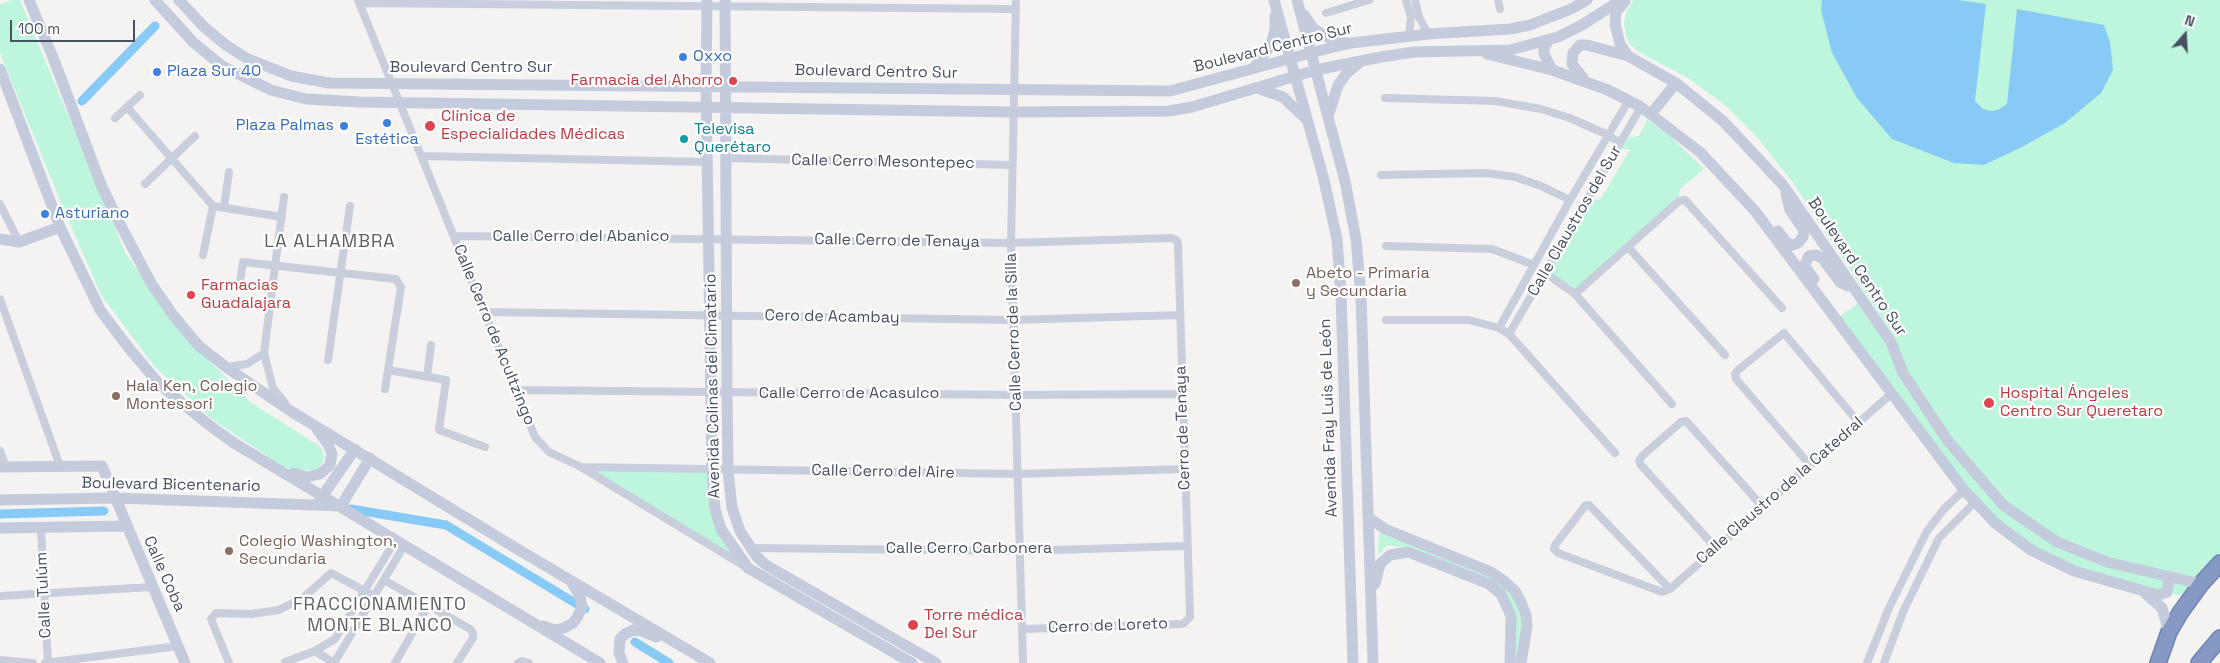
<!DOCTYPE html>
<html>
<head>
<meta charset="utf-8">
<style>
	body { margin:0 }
	#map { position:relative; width:2220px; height:663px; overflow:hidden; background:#f5f3f2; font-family:"Space Grotesk",sans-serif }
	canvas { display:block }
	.north { position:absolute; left:2160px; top:10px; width:50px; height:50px; -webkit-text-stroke:4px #fff; paint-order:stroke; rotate:19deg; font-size:14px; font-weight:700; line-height:20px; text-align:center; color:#485162 }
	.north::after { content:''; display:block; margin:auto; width:18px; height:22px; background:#485162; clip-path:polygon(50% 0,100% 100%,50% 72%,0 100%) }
	.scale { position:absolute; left:10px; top:20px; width:125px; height:22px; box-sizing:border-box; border:2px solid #485162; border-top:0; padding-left:6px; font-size:15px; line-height:18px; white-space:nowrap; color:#485162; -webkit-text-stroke:4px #fff; paint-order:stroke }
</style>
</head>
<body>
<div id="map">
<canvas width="2220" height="663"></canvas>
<div class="north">N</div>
<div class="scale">100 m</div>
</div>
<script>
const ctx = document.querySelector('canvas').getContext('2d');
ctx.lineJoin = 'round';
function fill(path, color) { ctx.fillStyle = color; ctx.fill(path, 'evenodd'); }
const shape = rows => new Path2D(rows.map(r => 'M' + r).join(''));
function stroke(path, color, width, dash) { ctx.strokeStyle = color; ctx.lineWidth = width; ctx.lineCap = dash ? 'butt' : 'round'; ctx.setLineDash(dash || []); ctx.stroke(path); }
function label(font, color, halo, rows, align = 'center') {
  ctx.font = font + ' "Space Grotesk",sans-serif'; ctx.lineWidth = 4.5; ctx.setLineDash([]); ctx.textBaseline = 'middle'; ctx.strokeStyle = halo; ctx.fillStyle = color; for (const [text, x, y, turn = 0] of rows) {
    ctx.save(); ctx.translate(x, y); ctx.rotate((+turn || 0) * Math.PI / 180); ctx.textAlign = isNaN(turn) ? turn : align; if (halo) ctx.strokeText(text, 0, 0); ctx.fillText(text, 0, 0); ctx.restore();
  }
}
fill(shape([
	[13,0,20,0,125,252,177,328,250,402,321,447,325,458,317,470,303,470,284,467,212,419,154,366,101,295,61,203,0,53,0,4],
	[1633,0,2220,0,2220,553,2186,592,2179,595,2074,571,1995,523,1835,320,1861,301,1891,342,1897,341,1791,180,1756,136,1725,105,1688,78,1639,52,1630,44,1626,36,1624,23,1626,13],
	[1647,120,1666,132,1704,169,1680,189,1678,200,1575,294,1544,272,1586,200,1600,200,1630,150,1617,148,1623,138,1639,136],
	[581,467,712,470,715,509,748,568],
	[1379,533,1490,572,1508,587,1519,606,1523,626,1516,663,1512,657,1501,592,1411,549,1387,545,1378,555]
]), '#bef5dd');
fill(shape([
	[1822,0,1958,0,1986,4,1975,101,1983,109,1990,111,1998,110,2007,104,2017,9,2104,25,2110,42,2113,70,2101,93,2065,123,2022,147,1984,165,1954,163,1892,139,1857,98,1832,53,1821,10]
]), '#87caf6');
stroke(shape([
	[82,101,155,26],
	[351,509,446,525,585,609],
	[0,514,104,511],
	[635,642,669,663]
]), '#87caf6', 9);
const highway = shape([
	[2158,663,2169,632,2180,613,2201,584,2220,563],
	[2199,663,2220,638]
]);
stroke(highway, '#7184b1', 18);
stroke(shape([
	[358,0,535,437,549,452,581,467,746,567],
	[1016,0,1011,243,1023,663],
	[1406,0,1411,18,1409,36],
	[1415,0,1419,17,1428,34],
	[1498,0,1500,9],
	[359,3,1016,9],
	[1326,13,1369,0],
	[1385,98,1495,101,1541,109,1570,118,1608,135,1620,143],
	[127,107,213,206,282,217],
	[115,118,140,95],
	[421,156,707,162],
	[725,158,1012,165],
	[1381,175,1486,173,1515,177,1541,186,1570,200],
	[145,184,195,136],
	[284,197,264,353,273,388,285,403],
	[0,204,19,242],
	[224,207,229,172],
	[454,236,1011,243,1171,238,1176,240,1178,243,1190,617,1183,624,1023,629],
	[1386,246,1492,249,1534,265],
	[1628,247,1725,355],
	[203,255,213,206],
	[1544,272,1575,294,1672,404],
	[240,282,243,262,396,279,401,287,385,389],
	[1575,294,1679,201,1685,200,1782,308],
	[0,299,60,466],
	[484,312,1013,320,1180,315],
	[1386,320,1469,320,1499,328,1509,334,1615,453],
	[1499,328,1570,200,1629,100],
	[1509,334,1641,107],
	[328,360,350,206],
	[227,367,247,364,264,353],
	[388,370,446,380,439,430,485,447],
	[427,377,431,345],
	[515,390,1016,395,1182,394],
	[0,451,6,467],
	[1810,465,1736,379,1735,374,1738,370,1784,333,1858,422],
	[581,467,1018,474,1184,469],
	[41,528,48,663],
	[1715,547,1641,465,1639,461,1642,456,1681,422,1686,421,1762,506],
	[751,548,1020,551,1187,546],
	[384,580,470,629,473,633,473,638,457,663],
	[1670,589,1589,505,1585,506,1555,545,1554,549,1558,553,1662,592,1670,589,1891,394],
	[0,596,152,587],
	[315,651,334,663],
	[0,660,33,663],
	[285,662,315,651,335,639,395,541],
	[45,663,178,646],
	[229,663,211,619,216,613,251,614,279,610,303,598,331,573,374,596],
	[334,663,404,546],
	[395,663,428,606],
	[518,663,522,661,529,663],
	[1867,663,1889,608,1927,531,1944,509,1964,490],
	[1884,663,1903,612,1939,538,1974,503]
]), '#c8cedb', 8);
stroke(shape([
	[29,0,54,60,102,187,122,228,151,283,173,315,199,346,226,367,289,410,514,547,710,663],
	[155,0,193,42,222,66,271,90,306,99,360,102,1013,112,1169,111,1192,107,1316,70,1381,57,1414,52,1510,50,1558,37,1582,25,1621,0],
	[179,0,204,27,226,45,246,58,291,76,329,83,1170,91,1318,51,1351,43,1428,34,1510,29,1530,25,1571,9,1587,0],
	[707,0,706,86,712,470,715,509,721,529,748,568,912,663],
	[725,0,727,393,728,470,732,508,740,531,757,557,766,565,936,663],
	[1274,0,1323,176,1337,239,1341,295,1353,663],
	[1297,0,1345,181,1356,239,1361,297,1373,663],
	[1625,1,1616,12,1615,24,1620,44,1628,56,1676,83,1723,121,1783,185,1891,342,1903,373,1948,441,2003,505,2057,542,2107,562,2201,584],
	[1304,15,1313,28,1323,35,1334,40,1347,43],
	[1548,41,1544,48,1544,54,1552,70],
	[1487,54,1552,70,1608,90,1641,107,1700,152,1755,211,1964,490,1995,523,2031,550,2074,571,2158,595,2167,592,2169,577],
	[1254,68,1271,45,1275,30,1275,16],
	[0,69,60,227,100,310,128,347,159,384,209,425,234,443,600,663],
	[1583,78,1572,64,1573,53,1580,45,1587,45,1628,56],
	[1257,88,1283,97,1306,119],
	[1329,114,1338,85,1347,73,1359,63],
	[1651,114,1676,83],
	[1778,231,1787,243,1793,245,1798,243,1803,237,1804,230,1790,210,1786,194],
	[0,239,19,242,60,227],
	[1814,279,1805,267,1806,262,1809,256,1816,255,1822,258,1840,282,1848,286],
	[0,467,102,466,185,663],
	[293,473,307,477,320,474,330,465,332,454,328,444,317,429],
	[0,500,114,498,341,506,370,458],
	[319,501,355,449],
	[1369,518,1385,529,1491,572,1504,581,1515,591,1521,602,1526,615,1527,626,1521,663],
	[0,528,125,526],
	[1375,584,1380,564,1390,555,1408,552,1489,584,1501,594,1511,616,1510,663],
	[2146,594,2162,608,2169,632],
	[543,626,555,630,564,628,573,623,578,616,582,606,580,596,572,583],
	[623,663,619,653,620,639,625,634,633,630,642,631,656,637]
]), '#c4cbdc', 11);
stroke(highway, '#8699c5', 15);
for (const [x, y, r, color] of [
	[683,57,5,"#3f7fe0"],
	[157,72,5,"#3f7fe0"],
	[733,81,5,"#e0444e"],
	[387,123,5,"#3f7fe0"],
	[344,126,5,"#3f7fe0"],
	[430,126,6,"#e0444e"],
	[684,139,5,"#0f9aa8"],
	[45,214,5,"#3f7fe0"],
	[1296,283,5,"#8d6e63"],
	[191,295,5,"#e0444e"],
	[116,396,5,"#8d6e63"],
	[1989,403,6,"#e0444e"],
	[229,551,5,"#8d6e63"],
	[913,625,6,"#e0444e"]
]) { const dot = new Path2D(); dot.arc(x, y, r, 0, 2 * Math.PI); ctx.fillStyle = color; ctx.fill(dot); stroke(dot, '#fff', 2); }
label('16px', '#485162', '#fff', [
	["Boulevard Centro Sur",1273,48,-14],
	["Boulevard Centro Sur",471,68],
	["Boulevard Centro Sur",876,72,1],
	["Calle Cerro Mesontepec",883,162,1],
	["Calle Claustros del Sur",1575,221,-60],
	["Calle Cerro del Abanico",581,237],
	["Calle Cerro de Tenaya",897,241,1],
	["Boulevard Centro Sur",1857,267,56],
	["Cero de Acambay",832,317,1],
	["Calle Cerro de la Silla",1014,332,-92],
	["Calle Cerro de Acultzingo",494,335,68],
	["Avenida Colinas del Cimatario",713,386,-91],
	["Calle Cerro de Acasulco",849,394],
	["Avenida Fray Luis de León",1329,418,-92],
	["Cerro de Tenaya",1183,428,-92],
	["Calle Cerro del Aire",883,472,1],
	["Boulevard Bicentenario",171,485,1],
	["Calle Claustro de la Catedral",1780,491,-41],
	["Calle Cerro Carbonera",969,549],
	["Calle Coba",164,574,66],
	["Calle Tulúm",44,595,-93],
	["Cerro de Loreto",1108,626,-2]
]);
label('16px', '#366cbe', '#fff', [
	["Oxxo",693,57],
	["Plaza Sur 40",167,72],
	["Plaza Palmas",334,126,"right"],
	["Estética",387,140,"center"],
	["Asturiano",55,214]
], 'left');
label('16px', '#be3a42', '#fff', [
	["Farmacia del Ahorro",723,81,"right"],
	["Clínica de",441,117],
	["Especialidades Médicas",441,135],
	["Farmacias",201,286],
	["Guadalajara",201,304],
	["Hospital Ángeles",2000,394],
	["Centro Sur Queretaro",2000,412],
	["Torre médica",924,616],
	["Del Sur",924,634]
], 'left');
label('16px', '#0d838f', '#fff', [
	["Televisa",694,130],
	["Querétaro",694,148]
], 'left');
label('16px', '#785e54', '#fff', [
	["Abeto - Primaria",1306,274],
	["y Secundaria",1306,292],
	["Hala Ken, Colegio",126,387],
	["Montessori",126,405],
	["Colegio Washington,",239,542],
	["Secundaria",239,560]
], 'left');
ctx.letterSpacing = '1px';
label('18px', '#5e6168', '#fff', [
	["LA ALHAMBRA",330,242],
	["FRACCIONAMIENTO",380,605],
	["MONTE BLANCO",380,626]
]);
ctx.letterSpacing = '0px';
</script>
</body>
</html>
